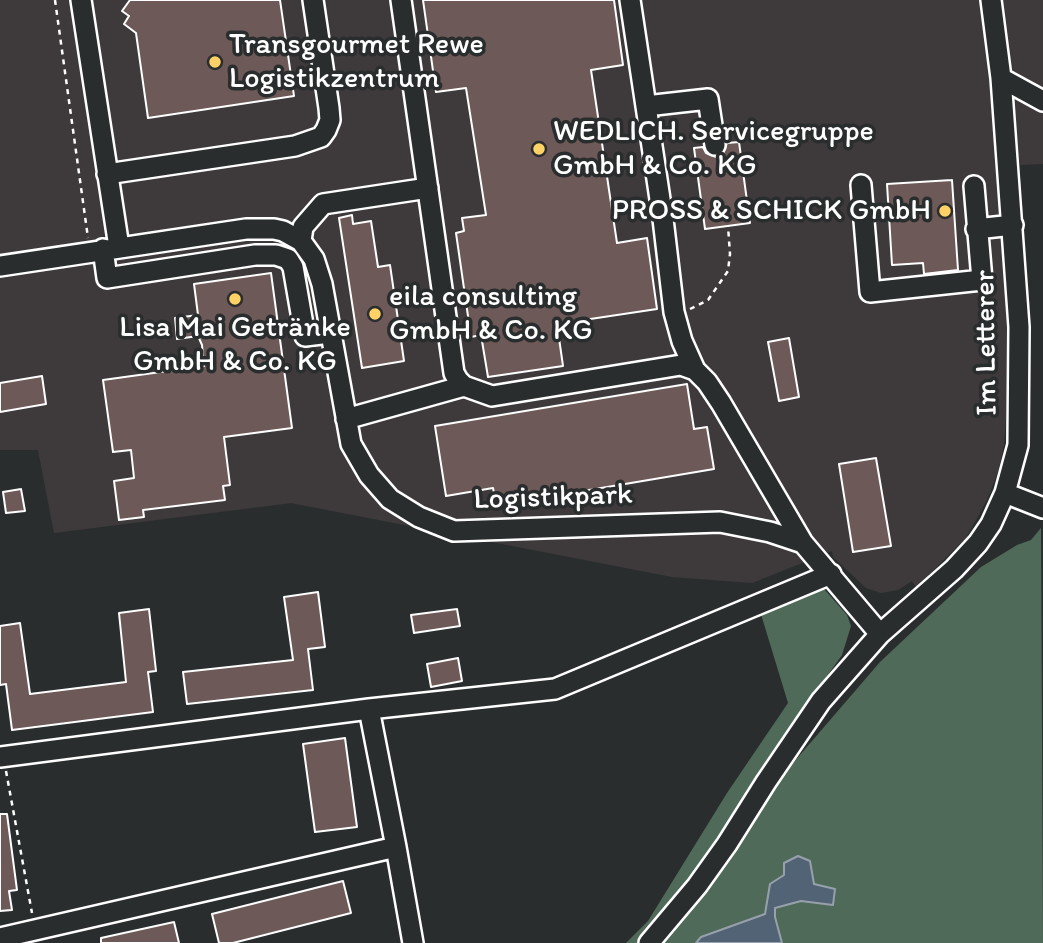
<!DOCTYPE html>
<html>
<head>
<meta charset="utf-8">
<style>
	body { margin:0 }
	canvas { display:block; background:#2a2d2e }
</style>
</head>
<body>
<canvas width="1043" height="943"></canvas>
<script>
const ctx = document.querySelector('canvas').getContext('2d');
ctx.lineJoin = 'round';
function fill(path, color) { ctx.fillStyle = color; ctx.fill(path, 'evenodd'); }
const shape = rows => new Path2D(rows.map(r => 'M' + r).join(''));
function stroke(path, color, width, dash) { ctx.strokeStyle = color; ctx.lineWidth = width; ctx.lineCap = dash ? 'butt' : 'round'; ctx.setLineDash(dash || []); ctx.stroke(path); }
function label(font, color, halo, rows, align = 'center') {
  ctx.font = font + ' Itim,sans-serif'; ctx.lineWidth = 7; ctx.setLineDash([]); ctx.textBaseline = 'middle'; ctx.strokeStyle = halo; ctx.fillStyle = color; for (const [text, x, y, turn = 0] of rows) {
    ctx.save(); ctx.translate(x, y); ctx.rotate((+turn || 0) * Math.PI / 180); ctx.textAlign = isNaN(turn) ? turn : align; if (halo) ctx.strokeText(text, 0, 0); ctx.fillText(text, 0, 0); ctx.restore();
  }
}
fill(shape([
	[0,0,981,0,999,162,1008,284,1010,364,1004,444,999,469,987,500,966,538,916,587,912,581,898,590,881,593,866,588,833,557,832,551,752,583,672,577,291,503,54,533,38,450,0,450],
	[1001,0,1043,0,1043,164,1020,165]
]), '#3e3a3b');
fill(shape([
	[1041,528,1043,943,782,943,775,917,775,908,801,901,833,905,814,884,810,861,770,884,765,914,701,937,696,943,662,943,738,845,781,777,880,662,981,567,1017,545,1031,540],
	[819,588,825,590,847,615,851,626,842,655,766,761,759,779,690,881,638,943,626,943,648,921,727,793,788,703,760,611]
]), '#4f6a59');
const water = shape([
	[798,856,810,861,814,884,835,889,833,905,801,901,775,908,775,917,782,943,696,943,701,937,765,914,770,884,784,875,784,863,798,856]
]);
fill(water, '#516374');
stroke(water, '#97a1ac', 2);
const building = shape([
	[130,0,280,0,294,96,148,118,136,33,124,24,129,16,122,11,130,0],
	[423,0,614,0,623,65,591,70,617,243,647,238,657,309,557,324,563,366,488,377,481,335,471,337,456,233,464,231,462,218,486,215,466,88,436,92,423,0],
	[739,142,750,223,705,229,694,148,703,147,706,153,716,157,723,154,727,143,739,142],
	[952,180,958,270,924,274,923,263,892,265,887,184,952,180],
	[352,215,353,224,371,221,378,267,390,265,404,361,362,368,339,218,352,215],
	[271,273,292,428,224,437,230,485,223,486,225,500,143,510,144,517,119,520,114,481,134,478,131,450,113,452,103,380,204,366,202,345,198,336,177,339,175,318,198,315,194,284,271,273],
	[789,338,799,397,779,401,768,342,789,338],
	[42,376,46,404,0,412,0,383,42,376],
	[687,384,694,429,707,427,714,469,518,502,517,495,495,498,493,488,446,496,435,426,687,384],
	[876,458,891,546,853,552,839,464,876,458],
	[21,489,25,511,6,513,3,492,21,489],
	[318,592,325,647,308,649,313,690,187,704,183,672,293,660,284,597,318,592],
	[149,609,156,671,148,672,153,712,12,730,6,684,0,685,0,626,20,623,30,694,126,682,119,613,149,609],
	[457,609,460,626,414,633,411,615,457,609],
	[458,658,462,681,431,687,427,664,458,658],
	[345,738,357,827,315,832,303,744,345,738],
	[0,814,7,814,17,890,9,891,12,910,0,911,0,814],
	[343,881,351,913,233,943,219,943,212,914,343,881],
	[174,922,179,943,101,943,101,938,174,922]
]);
fill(building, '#6d5a58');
stroke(building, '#fff', 2);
const minor = shape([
	[81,0,119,247],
	[401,0,454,373,458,380,464,386,492,396,681,365,695,370,707,382,721,403,803,543],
	[630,0,663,219,674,312,682,341,695,370],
	[1001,78,1043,101],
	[646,106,708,99,715,145],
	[107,174,295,146,321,137,326,130,330,120,329,108,313,0],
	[861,185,870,292,982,280,974,186],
	[976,229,1013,225],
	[301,241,303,227,323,204,428,188],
	[103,249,107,278,255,255,276,255,288,259,293,267,305,336,330,333],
	[0,266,246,229,274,229,283,231,301,241,314,259,322,284,351,444,369,475,390,499,419,517,454,531,720,522,770,532,803,543,880,634],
	[346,419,464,386],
	[1005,493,1043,508],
	[369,709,396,847,413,943],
	[0,757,369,709,555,689,831,574],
	[0,938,396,847],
	[649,943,697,886,727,844,766,782,821,701,880,634,954,569,978,543,991,524,1005,493,1018,445,1019,327,1001,78,991,0]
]);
stroke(minor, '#fff', 24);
stroke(shape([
	[55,0,88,238],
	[690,309,708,300,728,271,730,254,728,226],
	[6,771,32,913]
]), '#fff', 2.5, [5, 5]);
stroke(minor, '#2a2d2e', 19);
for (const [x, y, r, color] of [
	[215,62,7,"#ffd166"],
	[539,149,7,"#ffd166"],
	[945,211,7,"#ffd166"],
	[235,299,7,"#ffd166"],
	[375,314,7,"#ffd166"]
]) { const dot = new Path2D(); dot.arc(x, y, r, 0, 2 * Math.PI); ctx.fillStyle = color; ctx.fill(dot); stroke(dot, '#2a2d2e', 2.5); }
label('30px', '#fff', '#2a2d2e', [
	["Transgourmet Rewe",229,45],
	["Logistikzentrum",229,79],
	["WEDLICH. Servicegruppe",553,132],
	["GmbH & Co. KG",553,166],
	["PROSS & SCHICK GmbH",931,211,"right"],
	["eila consulting",389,297],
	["GmbH & Co. KG",389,331],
	["Lisa Mai Getränke",235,328,"center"],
	["GmbH & Co. KG",235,362,"center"]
], 'left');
label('30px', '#fff', '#2a2d2e', [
	["Im Letterer",987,343,-91],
	["Logistikpark",553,498,-2]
]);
</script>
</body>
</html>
